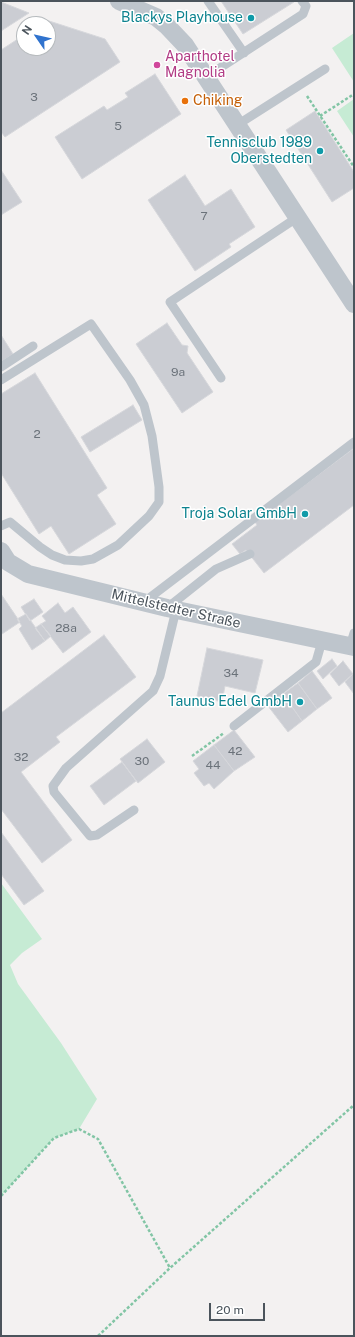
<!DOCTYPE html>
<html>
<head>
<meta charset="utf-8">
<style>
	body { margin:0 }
	#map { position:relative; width:355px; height:1337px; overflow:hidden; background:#f3f1f1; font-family:"Public Sans",sans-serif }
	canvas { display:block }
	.frame { position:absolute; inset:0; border:2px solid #4b545c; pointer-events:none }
	.north { position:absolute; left:16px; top:16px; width:40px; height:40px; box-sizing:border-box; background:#fff; border:1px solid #b7bbbe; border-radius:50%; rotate:304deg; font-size:11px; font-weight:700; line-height:16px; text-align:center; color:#4b545c }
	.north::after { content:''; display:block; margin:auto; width:14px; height:18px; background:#3073ce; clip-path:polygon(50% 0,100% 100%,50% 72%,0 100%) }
	.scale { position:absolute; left:209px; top:1303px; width:56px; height:18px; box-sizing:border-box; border:2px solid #4b545c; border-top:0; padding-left:5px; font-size:12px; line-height:14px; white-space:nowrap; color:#4b545c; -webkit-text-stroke:3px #fff; paint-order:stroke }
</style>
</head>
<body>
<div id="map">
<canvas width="355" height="1337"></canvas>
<div class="frame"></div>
<div class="north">N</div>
<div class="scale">20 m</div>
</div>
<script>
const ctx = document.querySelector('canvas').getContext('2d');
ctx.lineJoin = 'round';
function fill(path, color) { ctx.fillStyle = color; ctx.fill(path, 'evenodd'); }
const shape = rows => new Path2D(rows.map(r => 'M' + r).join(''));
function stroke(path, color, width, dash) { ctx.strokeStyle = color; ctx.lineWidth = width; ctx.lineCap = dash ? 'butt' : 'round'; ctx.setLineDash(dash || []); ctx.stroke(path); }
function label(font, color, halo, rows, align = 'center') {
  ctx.font = font + ' "Public Sans",sans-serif'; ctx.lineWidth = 3; ctx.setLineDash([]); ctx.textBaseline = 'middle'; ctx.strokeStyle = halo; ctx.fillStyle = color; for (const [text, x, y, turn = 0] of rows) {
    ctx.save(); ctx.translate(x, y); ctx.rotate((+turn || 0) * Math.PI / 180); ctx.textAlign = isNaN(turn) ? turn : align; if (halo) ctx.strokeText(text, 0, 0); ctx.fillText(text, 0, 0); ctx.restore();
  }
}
fill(shape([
	[354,33,354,82,332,48],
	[354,99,354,137,337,111],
	[1,883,42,939,22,953,10,965,18,984,61,1043,97,1099,79,1129,54,1138,1,1196]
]), '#c6ebd4');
const building = shape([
	[221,1,294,1,294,2,243,34,221,1],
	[1,2,29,13,1,31,1,2],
	[46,20,105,39,120,62,5,137,1,132,1,50,24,35,24,48,48,48,48,24,41,24,46,20],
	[155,74,181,114,82,179,55,137,104,106,107,110,128,97,125,93,155,74],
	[315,111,354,172,354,188,332,202,286,130,315,111],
	[1,170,22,202,1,215,1,170],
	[185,175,205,206,231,189,255,227,229,244,231,247,195,271,148,200,185,175],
	[167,323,182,345,188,346,187,353,213,392,182,413,136,344,167,323],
	[1,335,13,354,1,362,1,335],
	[35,373,107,488,97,495,116,524,69,554,51,526,39,534,1,473,1,394,35,373],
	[133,405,142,420,90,452,81,437,133,405],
	[354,448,354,505,264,573,246,550,240,554,232,544,257,525,255,522,354,448],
	[1,594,20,622,2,634,1,632,1,594],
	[34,599,43,612,30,621,21,607,34,599],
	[58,603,65,613,73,607,91,632,63,653,41,624,46,621,42,616,58,603],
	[26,614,45,641,32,650,19,629,22,626,17,619,26,614],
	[41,624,51,636,45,641,35,628,41,624],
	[104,635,136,677,56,737,60,742,21,772,72,840,42,863,1,809,1,713,104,635],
	[207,648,263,660,255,693,225,686,222,702,197,696,207,648],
	[332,659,337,666,323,679,317,671,332,659],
	[343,661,353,674,339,686,330,674,343,661],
	[312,671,332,698,317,709,298,683,312,671],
	[354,673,354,694,345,682,354,673],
	[298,683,317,709,302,721,283,694,298,683],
	[283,694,302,721,288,732,268,706,283,694],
	[234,730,255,757,234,771,214,745,234,730],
	[147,739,165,762,138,783,120,759,147,739],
	[214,745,234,771,214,789,209,783,204,786,194,773,199,769,193,761,214,745],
	[122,762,136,781,104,805,90,786,122,762],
	[1,832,44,891,24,905,1,874,1,832]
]);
fill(building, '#cbcdd3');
stroke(building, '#d6d7db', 1);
stroke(shape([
	[307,96,354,167],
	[320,116,354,94],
	[192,756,224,733],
	[1,1196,54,1138,79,1129,98,1139,170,1268],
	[98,1336,170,1268,354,1105]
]), '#82c5a5', 2.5, [3, 2]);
stroke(shape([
	[208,1,244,53],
	[206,77,303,14,306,6,302,1],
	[237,125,325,69],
	[1,367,33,346],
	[221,378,170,302,298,217],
	[1,380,91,324,130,380,144,405,152,436,159,487,159,502,149,516,118,545,93,559,81,561,65,560,52,555,40,547,10,522,1,526],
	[144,602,354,442],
	[167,608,216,569,250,554],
	[350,646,354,633],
	[234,726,316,662,322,641],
	[134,810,97,835,90,836,54,792,53,786,66,768,153,691,160,676,176,610]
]), '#bec5cc', 9);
stroke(shape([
	[119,1,156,17,167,26,185,45,354,304],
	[1,551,8,562,28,574,167,608,354,647]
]), '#bec5cc', 18);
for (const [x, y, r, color] of [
	[251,18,4,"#0f9aa8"],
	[157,65,4,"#d1479c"],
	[185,101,4,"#e8710a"],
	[320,151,4,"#0f9aa8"],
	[305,514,4,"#0f9aa8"],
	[300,702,4,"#0f9aa8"]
]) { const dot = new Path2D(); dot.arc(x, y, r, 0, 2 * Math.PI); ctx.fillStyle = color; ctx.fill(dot); stroke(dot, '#fff', 1.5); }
label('12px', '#6b727a', null, [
	["3",34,97],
	["5",118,126],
	["7",204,216],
	["9a",178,372],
	["2",37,434],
	["28a",66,628],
	["34",231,673],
	["42",235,751],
	["32",21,757],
	["30",142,761],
	["44",213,765]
]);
label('14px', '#0d838f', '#fff', [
	["Blackys Playhouse",243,18],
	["Tennisclub 1989",312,143],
	["Oberstedten",312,159],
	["Troja Solar GmbH",297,514],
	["Taunus Edel GmbH",292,702]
], 'right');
label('14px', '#b23c85', '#fff', [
	["Aparthotel",165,57],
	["Magnolia",165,73]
], 'left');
label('14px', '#c56008', '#fff', [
	["Chiking",193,101]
], 'left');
label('14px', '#4b545c', '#fff', [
	["Mittelstedter Straße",176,609,13]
]);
</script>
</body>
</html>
